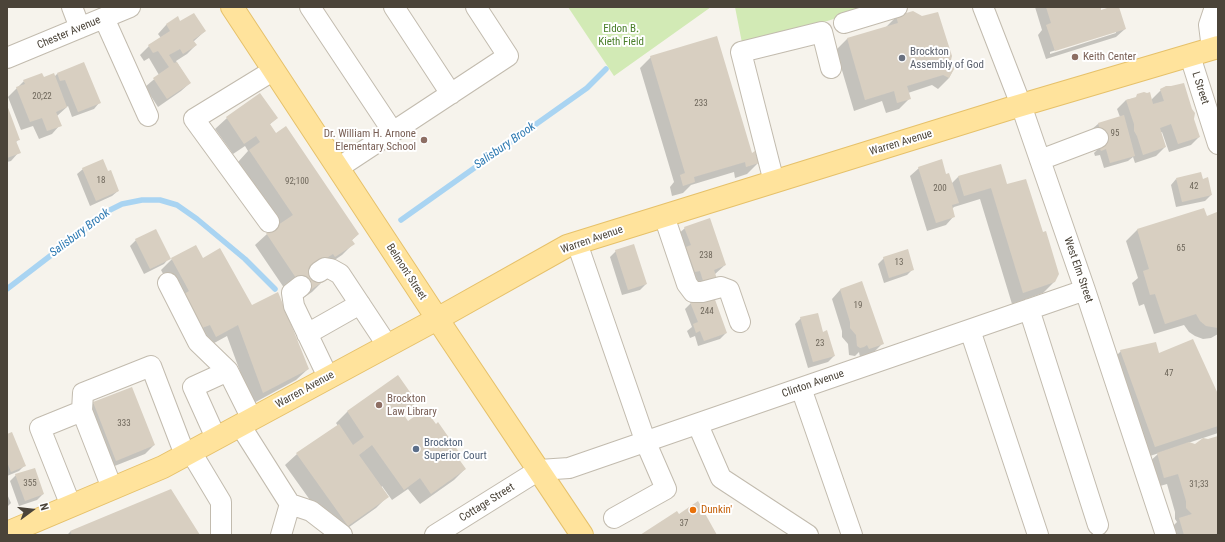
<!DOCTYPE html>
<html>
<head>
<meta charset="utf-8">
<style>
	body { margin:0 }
	#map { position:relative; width:1225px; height:542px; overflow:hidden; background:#f6f3ec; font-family:"Roboto Condensed",sans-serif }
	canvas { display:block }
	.frame { position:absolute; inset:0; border:8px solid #4b4439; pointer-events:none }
	.north { position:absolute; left:12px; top:490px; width:40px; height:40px; -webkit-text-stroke:3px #fff; paint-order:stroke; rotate:75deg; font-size:11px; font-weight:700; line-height:16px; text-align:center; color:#4b4439 }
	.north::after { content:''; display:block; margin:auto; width:14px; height:18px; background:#4b4439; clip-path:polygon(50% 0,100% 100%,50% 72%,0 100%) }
</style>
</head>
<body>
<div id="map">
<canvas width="1225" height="542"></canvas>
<div class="frame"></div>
<div class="north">N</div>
</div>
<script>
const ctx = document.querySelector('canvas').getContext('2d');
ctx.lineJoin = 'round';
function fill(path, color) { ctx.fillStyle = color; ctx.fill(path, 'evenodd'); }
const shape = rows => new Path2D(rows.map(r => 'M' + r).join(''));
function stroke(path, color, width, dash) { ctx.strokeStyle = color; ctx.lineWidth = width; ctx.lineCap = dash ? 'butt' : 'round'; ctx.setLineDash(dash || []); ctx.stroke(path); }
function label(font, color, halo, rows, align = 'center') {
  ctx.font = font + ' "Roboto Condensed",sans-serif'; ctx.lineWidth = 4; ctx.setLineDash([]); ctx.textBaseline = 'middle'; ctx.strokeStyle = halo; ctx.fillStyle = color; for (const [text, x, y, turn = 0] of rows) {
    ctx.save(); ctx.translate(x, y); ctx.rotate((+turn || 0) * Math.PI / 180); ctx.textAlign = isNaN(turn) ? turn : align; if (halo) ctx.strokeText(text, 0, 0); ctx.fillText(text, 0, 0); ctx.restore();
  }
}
fill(shape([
	[568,7,711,7,614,76],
	[735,7,871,7,743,48]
]), '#d2eab5');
fill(shape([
	[1035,7,1100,7,1101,11,1118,7,1125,29,1116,37,1046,59,1038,35,1042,30],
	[1116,31,1116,33,1050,54,1050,52],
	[896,17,949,61,956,64,949,78,938,89,932,85,908,93,910,98,899,109,886,113,882,101,854,111,836,50,847,39,885,28],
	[177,18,180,23,205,31,193,42,196,45,187,54,176,61,190,83,181,91,158,107,145,87,159,75,149,58,144,61,140,55,149,46,161,38,158,34,166,25],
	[651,57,758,163,747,174,735,178,734,172,691,185,683,193,672,196,670,187,674,182,640,68],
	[83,63,99,103,94,109,72,117,68,106,57,116,60,125,52,134,39,139,33,126,21,130,8,97,24,81,54,77,57,74],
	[1162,89,1193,119,1199,137,1191,145,1169,152,1162,132,1160,133,1165,147,1156,156,1135,163,1133,157,1128,161,1104,168,1100,155,1095,156,1094,153,1098,149,1092,129,1098,124,1120,117,1117,109,1126,100,1135,98,1151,100],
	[7,108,19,139,16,142,19,152,11,161,7,162],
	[227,118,277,118,269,125,358,234,351,241,353,244,342,255,324,267,323,281,312,292,295,304,255,245,267,234,280,225,238,162,248,151,245,146,233,154,215,129],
	[919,168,946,176,952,183,958,177,1006,186,1054,282,1043,293,1012,304,980,199,954,207,952,209,954,216,946,225,927,231,910,176],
	[83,169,118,191,112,196,90,206,77,174],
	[1176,179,1211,195,1205,201,1176,207,1171,185],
	[1206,217,1218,218,1218,334,1211,338,1203,339,1195,336,1189,332,1184,325,1154,334,1144,304,1139,306,1132,283,1138,278,1126,241,1137,230],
	[685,228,725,265,714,275,697,295,676,236],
	[136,240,169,258,164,264,144,274,130,246],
	[616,251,646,284,640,290,622,295,610,257],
	[884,258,913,269,907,275,884,283,878,264],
	[172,259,202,259,251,307,308,369,296,380,252,404,227,336,205,348,178,302,161,270],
	[862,283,882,344,874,352,860,357,859,352,855,356,849,355,848,344,842,337,842,331,832,299,840,290],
	[691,303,726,333,720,339,698,346,695,336,690,338,687,331,692,327,685,309],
	[801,318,822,333,834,356,828,362,808,368,795,324],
	[1121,351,1159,354,1218,397,1218,433,1188,443,1195,445,1218,437,1218,535,1170,535,1169,530,1177,522,1175,519,1175,512,1167,484,1153,488,1146,465,1159,453,1144,458,1110,362],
	[398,376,416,402,403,415,408,422,455,455,465,469,454,480,420,504,408,489,392,500,382,486,381,488,387,497,376,508,338,535,335,535,285,465,297,454,338,426,336,423,347,412],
	[93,403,154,445,145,454,107,469,85,412],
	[7,435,24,466,19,471,7,476],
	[16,475,43,494,37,500,19,506,10,481],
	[171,490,198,535,67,535,70,532],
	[7,494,11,503,7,507]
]), '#0003');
stroke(shape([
	[401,220,587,88,606,69],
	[7,289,110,210,122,204,142,200,160,200,177,205,197,219,245,259,275,289]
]), '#a9d4f2', 5.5);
fill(shape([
	[1046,7,1101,7,1101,10,1110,7,1119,7,1126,29,1055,51,1046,25,1051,23],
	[913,11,922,16,938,12,952,56,951,60,957,64,949,78,943,75,907,86,911,99,897,103,894,91,865,100,847,38,898,23,896,16],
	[194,13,206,31,193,40,197,45,183,54,180,49,169,55,174,63,177,62,191,83,167,99,153,78,169,67,158,51,153,53,148,45,170,31,166,24,178,16,180,21],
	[717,36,752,153,755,151,759,163,746,167,745,162,694,177,695,182,683,186,680,175,685,173,650,56],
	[84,62,101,103,78,112,65,80,60,81,57,73],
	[42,73,44,77,54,73,67,107,56,112,62,126,47,131,42,118,30,122,16,87,25,84,23,80],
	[1184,83,1192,109,1195,113,1194,119,1200,137,1178,144,1171,124,1160,128,1166,147,1143,155,1137,136,1134,131,1134,124,1126,100,1136,97,1137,94,1144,92,1147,93,1150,92,1153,104,1164,101,1160,89,1166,86,1171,86],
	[260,93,278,118,270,124,276,133,286,126,359,234,352,240,355,244,335,257,333,254,314,266,324,281,306,293,266,233,293,215,249,150,260,142,256,136,244,144,226,117],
	[7,105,20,140,16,141,21,153,7,158],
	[1124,115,1135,156,1110,163,1106,149,1101,151,1099,146,1104,144,1098,123],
	[103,159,108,171,111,170,119,191,96,201,82,168],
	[942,159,946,174,949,173,959,203,952,205,955,217,936,223,918,167],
	[1001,164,1007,184,1026,179,1043,232,1046,231,1059,274,1055,282,1023,293,991,188,964,196,958,176],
	[1201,172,1203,179,1208,177,1212,195,1182,202,1176,178],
	[1204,208,1207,216,1217,212,1218,215,1218,328,1206,326,1200,321,1196,314,1165,324,1155,294,1150,295,1143,271,1149,269,1137,229],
	[710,218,726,265,714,270,718,282,705,287,700,271,695,272,686,247,691,245,684,227],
	[156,229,171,259,150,269,135,239],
	[634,244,647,284,628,290,615,250],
	[196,245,203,258,220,248,252,305,278,292,309,369,263,393,238,325,216,337,210,325,202,328,184,294,189,291,171,258],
	[908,249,914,270,889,278,883,257],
	[862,281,884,344,869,349,867,345,864,347,860,348,857,346,856,335,850,328,850,322,840,289],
	[713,294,727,333,704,341,700,331,696,333,693,324,698,322,690,302],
	[818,313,823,332,827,330,835,356,813,362,800,317],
	[1193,339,1218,394,1218,426,1155,447,1120,350,1156,342,1159,353],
	[398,375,417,402,402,412,408,421,425,409,436,424,438,422,459,452,456,455,466,469,431,494,420,478,404,490,372,445,359,455,389,497,348,526,296,453,339,424,353,445,364,437,347,411],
	[132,387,155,445,116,461,93,402],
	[12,432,26,466,11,472,7,462,7,434],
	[1218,436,1218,533,1213,535,1184,535,1179,518,1192,514,1186,508,1186,501,1178,474,1164,478,1157,453,1189,442,1195,444,1203,438,1208,439],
	[35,468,44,494,25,501,15,474],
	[171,489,200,535,72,535,70,531],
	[698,501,717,535,640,535,677,511,679,514]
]), '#d8cfc1');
const minor = shape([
	[72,7,80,28],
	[310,7,393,132],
	[394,7,451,94],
	[983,7,1021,105,1085,290,1166,535],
	[104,18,148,116],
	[844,23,897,7],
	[1212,49,1209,25,1215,7],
	[1190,56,1218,144],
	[7,58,130,7],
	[1040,160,1098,138],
	[338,168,508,56,476,7],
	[774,182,741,52,822,32,831,68],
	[664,216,687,284,693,292,702,292,721,287,729,290,740,322],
	[269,222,194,119,274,70],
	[577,243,646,443,666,489,614,518],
	[319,272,325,268,331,269,340,274,387,345],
	[168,283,198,342,228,371,252,419],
	[301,286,292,293,294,306,328,377],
	[1029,309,1098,525],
	[970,330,1038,535],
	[307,334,360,304],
	[801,388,852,535],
	[82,411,112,488],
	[240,425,290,504,311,511,342,535],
	[698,425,721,478,808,535],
	[216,438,193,387,228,371],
	[191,452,221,502,221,535],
	[71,506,40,428,82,411,83,393,151,366,185,455],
	[281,535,290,504],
	[435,535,539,470,569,468,1085,290]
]);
const major = shape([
	[232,7,448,335,582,535],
	[7,533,163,467,437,319,567,246,1008,109,1218,47]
]);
stroke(minor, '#c2bbae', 22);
stroke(major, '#e6c16a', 24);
stroke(minor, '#fff', 20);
stroke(major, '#ffe39c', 22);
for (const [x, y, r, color] of [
	[1075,57,4,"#8d6e63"],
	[902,58,4,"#6b7280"],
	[424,140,4,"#8d6e63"],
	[379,405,4,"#8d6e63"],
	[416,449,4,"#5c6f8a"],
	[693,510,4,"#e8710a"]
]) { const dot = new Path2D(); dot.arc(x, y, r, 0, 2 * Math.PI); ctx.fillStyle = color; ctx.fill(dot); stroke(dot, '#fff', 1.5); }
label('9px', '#6e675b', null, [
	["20;22",42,97],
	["233",701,104],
	["95",1115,134],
	["18",101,181],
	["92;100",297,182],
	["42",1194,187],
	["200",940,189],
	["65",1181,249],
	["238",706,256],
	["13",899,263],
	["19",858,306],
	["244",707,312],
	["23",820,344],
	["47",1169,374],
	["333",124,424],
	["355",30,484],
	["31;33",1199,485],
	["37",684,524]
]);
label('11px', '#4a7f2a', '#fff', [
	["Eldon B.",621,29],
	["Kieth Field",621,42]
]);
label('11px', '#4b4439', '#fff', [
	["Chester Avenue",69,33,-23],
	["L Street",1200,88,72],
	["Warren Avenue",901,143,-17],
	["Warren Avenue",592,240,-19],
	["West Elm Street",1078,270,71],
	["Belmont Street",406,272,57],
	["Clinton Avenue",813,384,-19],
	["Warren Avenue",305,390,-29],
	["Cottage Street",487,503,-32]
]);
label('11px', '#5b616d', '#fff', [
	["Brockton",910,52],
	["Assembly of God",910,65]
], 'left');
label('11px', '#785e54', '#fff', [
	["Keith Center",1083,57],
	["Dr. William H. Arnone",416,134,"right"],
	["Elementary School",416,147,"right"],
	["Brockton",387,399],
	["Law Library",387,412]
], 'left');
label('11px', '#4e5e75', '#fff', [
	["Brockton",424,443],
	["Superior Court",424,456]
], 'left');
label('11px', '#c56008', '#fff', [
	["Dunkin'",701,510]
], 'left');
label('italic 12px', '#2e7ab2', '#fff', [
	["Salisbury Brook",505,146,-35],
	["Salisbury Brook",80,233,-37]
]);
</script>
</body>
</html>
